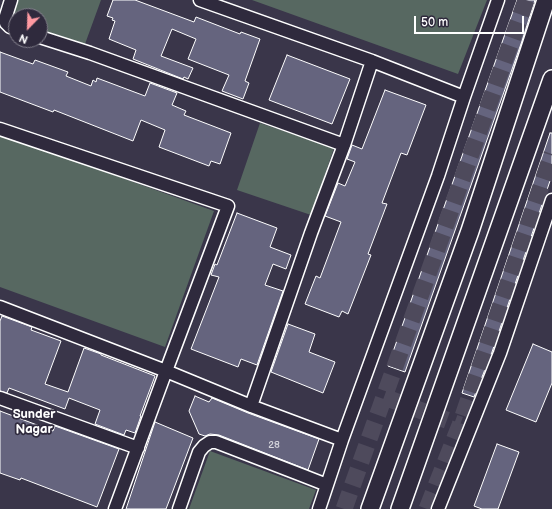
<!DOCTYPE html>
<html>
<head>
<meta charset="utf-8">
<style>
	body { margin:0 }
	#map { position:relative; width:552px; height:509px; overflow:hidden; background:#3a364a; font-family:"Balsamiq Sans",sans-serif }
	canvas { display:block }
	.north { position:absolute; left:8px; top:8px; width:40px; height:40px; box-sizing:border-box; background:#2f2a3d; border:1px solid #827f8b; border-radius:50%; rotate:203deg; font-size:11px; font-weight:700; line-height:16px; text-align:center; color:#fff }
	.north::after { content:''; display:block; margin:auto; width:14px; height:18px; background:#ff9aa2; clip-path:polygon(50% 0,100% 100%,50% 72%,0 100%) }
	.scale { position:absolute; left:414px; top:16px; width:110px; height:18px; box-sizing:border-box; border:2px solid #fff; border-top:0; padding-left:5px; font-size:12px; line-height:14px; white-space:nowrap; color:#fff; -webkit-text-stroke:3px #2f2a3d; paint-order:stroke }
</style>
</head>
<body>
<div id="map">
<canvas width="552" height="509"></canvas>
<div class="north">N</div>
<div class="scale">50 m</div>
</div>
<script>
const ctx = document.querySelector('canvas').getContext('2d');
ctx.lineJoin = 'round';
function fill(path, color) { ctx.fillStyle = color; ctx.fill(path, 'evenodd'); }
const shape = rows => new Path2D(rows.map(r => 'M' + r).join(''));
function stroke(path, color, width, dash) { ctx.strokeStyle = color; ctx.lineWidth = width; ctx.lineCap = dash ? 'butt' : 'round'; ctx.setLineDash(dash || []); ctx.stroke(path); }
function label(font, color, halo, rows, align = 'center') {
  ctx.font = font + ' "Balsamiq Sans",sans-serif'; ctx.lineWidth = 3.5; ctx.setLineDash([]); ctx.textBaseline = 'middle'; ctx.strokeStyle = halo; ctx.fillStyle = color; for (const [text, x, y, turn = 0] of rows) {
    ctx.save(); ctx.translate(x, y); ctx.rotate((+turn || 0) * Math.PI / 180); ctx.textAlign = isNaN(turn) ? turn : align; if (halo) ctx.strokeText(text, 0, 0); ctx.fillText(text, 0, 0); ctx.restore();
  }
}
fill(shape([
	[18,0,101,0,85,44,40,29,40,16,16,16,16,20,11,19],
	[252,0,487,0,458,74],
	[260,123,334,148,311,215,237,190],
	[0,134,214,211,165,347,0,287],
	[210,451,316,490,309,509,189,509]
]), '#576861');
const building = shape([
	[113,0,135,0,194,22,196,17,240,34,241,32,260,39,245,81,249,83,243,99,222,91,229,75,188,59,196,39,172,29,161,56,193,68,188,79,184,77,183,79,133,59,136,50,109,39,115,21,112,20,113,18,107,16,113,0],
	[517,0,535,0,522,41,405,372,388,366,517,0],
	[0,52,33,64,35,60,68,72,66,76,91,86,93,80,96,82,97,78,145,96,150,83,177,93,172,105,186,111,184,115,231,133,220,164,211,161,209,166,159,147,165,130,141,120,133,141,54,110,53,112,0,92,0,52],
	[287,55,350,79,332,124,269,100,287,55],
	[385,90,426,105,407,155,401,153,382,203,387,204,368,254,371,255,348,314,342,311,339,317,305,304,316,276,320,278,341,222,325,216,338,183,345,186,355,162,347,159,352,145,362,149,385,90],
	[550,133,552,133,552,175,492,352,474,397,462,393,550,133],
	[237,213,277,228,270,247,291,255,286,269,273,264,265,285,283,291,257,365,241,359,238,367,191,349,219,277,211,275,215,264,217,265,237,213],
	[2,316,32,327,31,330,61,341,45,384,68,392,84,348,101,354,101,355,155,376,140,416,141,416,135,433,126,430,124,435,95,424,100,410,69,398,65,409,9,388,7,393,0,391,0,321,2,316],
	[288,324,315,334,309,352,335,362,323,393,271,372,288,324],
	[533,344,552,352,552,383,536,422,506,410,533,344],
	[195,396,209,402,212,398,248,413,319,439,308,470,219,435,210,434,205,436,199,434,189,411,195,396],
	[0,411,53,431,55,426,119,449,97,507,21,478,20,480,0,473,0,411],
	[155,422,193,438,166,509,126,509,155,422],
	[497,444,519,452,498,509,482,509,474,506,497,444]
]);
fill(building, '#65647e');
stroke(building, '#fff', 1);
stroke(shape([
	[384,397,460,425],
	[344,509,526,0],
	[427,509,460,425,552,154]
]), '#4e4a5c', 17, [17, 8]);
const street = shape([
	[11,0,5,19,6,23,10,27,16,29],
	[200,0,372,61,464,97],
	[40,37,90,53,344,145],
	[0,129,228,206,166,371,0,307],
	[0,398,138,448],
	[251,406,311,233,344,145,372,61],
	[115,509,166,371,251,406,342,440],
	[179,509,199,452,204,446,210,442,216,442,304,476,327,485],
	[319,509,342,440,438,176,464,97,498,0],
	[438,509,500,353,552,200]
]);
const secondary = shape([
	[370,509,470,231,546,0],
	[400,509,552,79]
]);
stroke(street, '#fff', 15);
stroke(secondary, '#fff', 20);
stroke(street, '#2f2a3d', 12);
stroke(secondary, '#2f2a3d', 17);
label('10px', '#d8d8df', null, [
	["28",274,445]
]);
label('bold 13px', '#fff', '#2f2a3d', [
	["Sunder",34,415],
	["Nagar",34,430]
]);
</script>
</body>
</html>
